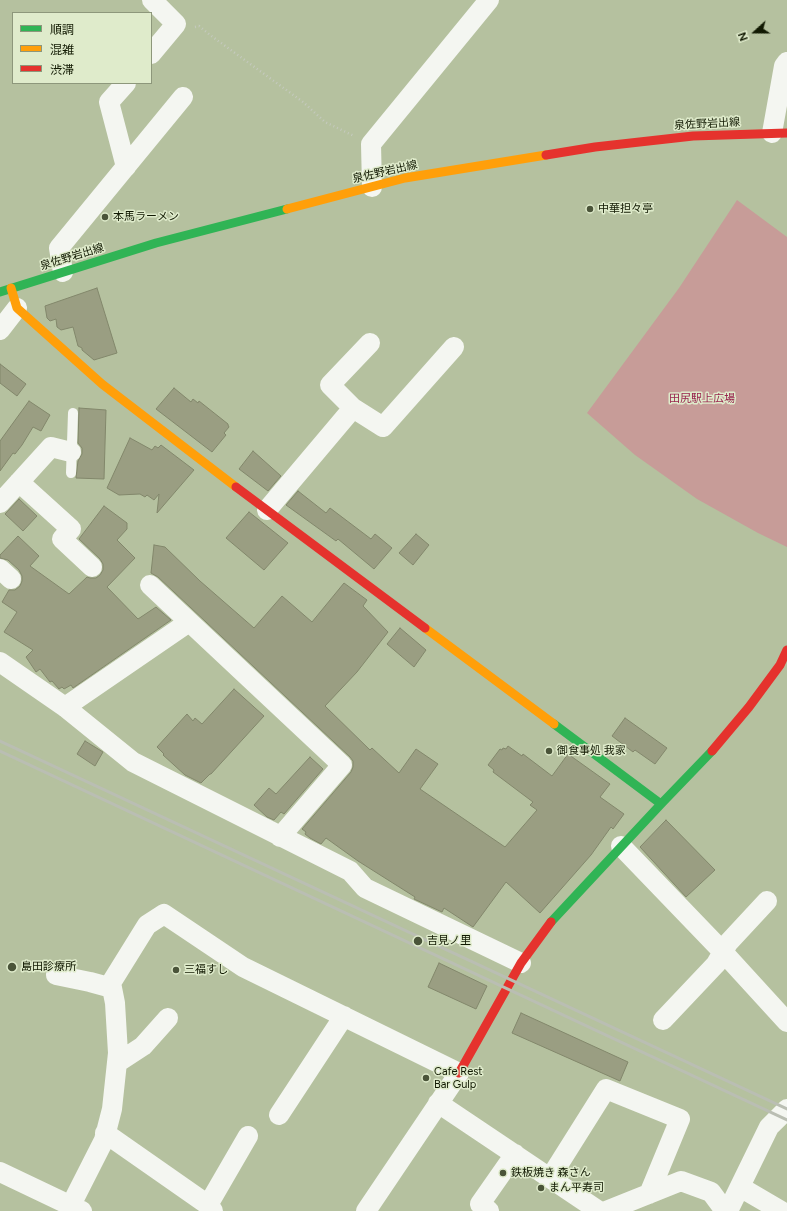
<!DOCTYPE html>
<html>
<head>
<meta charset="utf-8">
<style>
	body { margin:0 }
	#map { position:relative; width:787px; height:1211px; overflow:hidden; background:#b5c19f; font-family:Figtree,"Noto Sans JP",sans-serif }
	canvas { display:block }
	.legend { position:absolute; left:12px; top:12px; width:140px; height:72px; box-sizing:border-box; background:#dfebcb; border:1px solid #8d977b; margin:0; padding:5px 7px; list-style:none; font-size:12px; color:#111902 }
	.legend li { display:flex; align-items:center; gap:8px; height:20px }
	.legend b { width:20px; border:1px solid #8d977b }
	.north { position:absolute; left:735px; top:12px; width:40px; height:40px; -webkit-text-stroke:3px #dfebcb; paint-order:stroke; rotate:249deg; font-size:11px; font-weight:700; line-height:16px; text-align:center; color:#111902 }
	.north::after { content:''; display:block; margin:auto; width:14px; height:18px; background:#111902; clip-path:polygon(50% 0,100% 100%,50% 72%,0 100%) }
</style>
</head>
<body>
<div id="map">
<canvas width="787" height="1211"></canvas>
<ul class="legend">
<li><b style="height:5px;background:#30b455"></b>順調</li>
<li><b style="height:5px;background:#ff9f0a"></b>混雑</li>
<li><b style="height:5px;background:#e5322d"></b>渋滞</li>
</ul>
<div class="north">N</div>
</div>
<script>
const ctx = document.querySelector('canvas').getContext('2d');
ctx.lineJoin = 'round';
function fill(path, color) { ctx.fillStyle = color; ctx.fill(path, 'evenodd'); }
const shape = rows => new Path2D(rows.map(r => 'M' + r).join(''));
function stroke(path, color, width, dash) { ctx.strokeStyle = color; ctx.lineWidth = width; ctx.lineCap = dash ? 'butt' : 'round'; ctx.setLineDash(dash || []); ctx.stroke(path); }
function label(font, color, halo, rows, align = 'center') {
  ctx.font = font + ' Figtree,"Noto Sans JP",sans-serif'; ctx.lineWidth = 3; ctx.setLineDash([]); ctx.textBaseline = 'middle'; ctx.strokeStyle = halo; ctx.fillStyle = color; for (const [text, x, y, turn = 0] of rows) {
    ctx.save(); ctx.translate(x, y); ctx.rotate((+turn || 0) * Math.PI / 180); ctx.textAlign = isNaN(turn) ? turn : align; if (halo) ctx.strokeText(text, 0, 0); ctx.fillText(text, 0, 0); ctx.restore();
  }
}
fill(shape([
	[737,200,787,237,787,547,758,533,697,499,635,455,587,413,679,288]
]), '#c79c98');
const building = shape([
	[97,288,117,353,94,360,82,350,82,348,78,346,73,327,61,330,57,327,56,319,50,321,47,318,45,306,97,288],
	[0,364,26,384,17,396,0,383,0,364],
	[174,388,191,402,193,399,198,403,199,401,228,424,228,425,229,427,224,433,226,435,212,452,156,409,174,388],
	[29,401,50,415,41,431,33,427,22,445,15,454,13,453,0,471,0,441,29,401],
	[79,408,106,410,104,479,76,478,78,461,82,454,82,448,78,443,79,408],
	[130,438,152,450,155,446,158,448,161,445,194,470,157,513,159,494,154,500,147,495,145,497,140,494,119,495,107,488,130,438],
	[253,451,281,476,268,491,239,469,253,451],
	[298,491,326,513,330,508,371,539,375,534,392,548,374,569,338,539,336,541,286,505,298,491],
	[19,499,37,516,23,531,5,514,19,499],
	[104,506,127,523,127,529,117,540,135,558,107,587,138,619,156,607,171,620,73,688,71,685,64,689,62,687,59,689,52,681,50,682,40,669,36,672,26,657,33,650,4,632,17,612,2,602,9,590,15,590,20,586,22,581,22,576,19,570,8,560,0,558,0,555,18,536,39,556,30,566,69,594,87,577,90,578,96,578,100,575,103,570,103,564,100,559,79,539,104,506],
	[249,512,288,543,264,570,226,538,249,512],
	[416,534,429,545,413,565,399,553,416,534],
	[154,545,165,547,200,581,254,628,282,596,312,622,344,583,367,600,363,606,388,632,357,672,325,706,370,750,372,748,399,773,416,749,438,764,420,789,505,847,537,810,530,805,533,802,493,772,494,770,488,765,500,749,502,750,503,748,506,749,508,746,522,756,523,754,552,776,568,754,610,784,600,797,624,814,613,829,611,827,591,855,540,913,506,882,473,927,444,908,442,912,414,899,415,897,358,861,326,838,321,844,310,838,305,834,306,832,302,829,351,772,353,767,353,761,350,757,158,577,151,573,154,545],
	[400,628,426,650,414,667,387,644,400,628],
	[234,689,264,716,211,774,210,774,201,783,185,775,163,755,164,754,157,747,187,714,193,721,195,718,202,724,234,689],
	[625,718,667,748,655,764,635,750,633,752,612,736,625,718],
	[85,741,103,752,95,766,77,754,85,741],
	[310,757,323,769,284,814,281,812,274,820,267,817,254,805,269,788,276,794,310,757],
	[666,820,715,870,686,897,640,847,666,820],
	[439,963,487,986,476,1009,428,987,439,963],
	[521,1013,628,1062,620,1081,512,1033,521,1013]
]);
fill(building, '#9a9e82');
stroke(building, '#82876b', 1);
stroke(shape([
	[195,27,199,26,210,35,303,102,325,122,354,136]
]), '#c5cabe', 2.5, [1, 3]);
stroke(shape([
	[71,473,73,413]
]), '#f4f6f1', 10);
stroke(shape([
	[151,54,176,24,152,0],
	[772,133,784,66,787,62],
	[126,167,109,102,126,83],
	[372,187,371,144,489,0],
	[63,272,59,248,183,97],
	[0,330,17,308],
	[370,343,330,385,353,408,383,427,454,347],
	[19,482,71,529,62,539,92,567],
	[0,503,51,447,71,452],
	[267,510,353,408],
	[0,569,11,579],
	[150,585,342,765,280,837],
	[0,662,65,707,133,762,350,871,365,888,521,963],
	[65,707,189,622],
	[621,846,723,952,787,1022],
	[56,975,90,982,112,988],
	[663,1020,716,964,728,943,767,901],
	[117,1063,143,1046,168,1018],
	[438,1103,599,1211],
	[279,1115,344,1016],
	[105,1133,208,1205,213,1211],
	[0,1172,82,1211],
	[550,1178,606,1089,680,1119,649,1194],
	[740,1187,781,1211],
	[71,1205,104,1140,112,1109,118,1053,115,1003,111,983,147,925,164,914,243,967,459,1073,366,1211],
	[208,1205,248,1136],
	[489,1211,480,1204,515,1154],
	[606,1211,681,1181,711,1192,725,1211],
	[728,1211,769,1127,787,1109]
]), '#f4f6f1', 20);
stroke(shape([
	[0,292,156,243,287,209],
	[554,724,661,804],
	[551,922,661,804,712,751]
]), '#30b455', 9);
stroke(shape([
	[287,209,405,178,546,155],
	[11,288,17,308,102,384,236,487],
	[425,628,554,724]
]), '#ff9f0a', 9);
stroke(shape([
	[546,155,595,147,693,136,787,133],
	[236,487,425,628],
	[712,751,749,707,780,665,787,650],
	[459,1073,521,963,551,922]
]), '#e5322d', 9);
stroke(shape([
	[0,741,787,1109],
	[0,751,787,1120]
]), '#babeb3', 3);
for (const [x, y, r, color] of [
	[590,209,4,"#4a5439"],
	[105,217,4,"#4a5439"],
	[549,751,4,"#4a5439"],
	[418,941,5,"#4a5439"],
	[12,967,5,"#4a5439"],
	[176,970,4,"#4a5439"],
	[426,1078,4,"#4a5439"],
	[503,1173,4,"#4a5439"],
	[541,1188,4,"#4a5439"]
]) { const dot = new Path2D(); dot.arc(x, y, r, 0, 2 * Math.PI); ctx.fillStyle = color; ctx.fill(dot); stroke(dot, '#dfebcb', 1.5); }
label('11px', '#111902', '#dfebcb', [
	["泉佐野岩出線",707,124,-3],
	["泉佐野岩出線",385,172,-13],
	["泉佐野岩出線",72,257,-17]
]);
label('11px', '#111902', '#dfebcb', [
	["中華担々亭",598,209],
	["本馬ラーメン",113,217],
	["御食事処 我家",557,751],
	["吉見ノ里",427,941],
	["島田診療所",21,967],
	["三福すし",184,970],
	["Cafe Rest",434,1072],
	["Bar Gulp",434,1085],
	["鉄板焼き 森さん",511,1173],
	["まん平寿司",549,1188]
], 'left');
label('11px', '#98234d', '#dfebcb', [
	["田尻駅上広場",702,399]
]);
</script>
</body>
</html>
